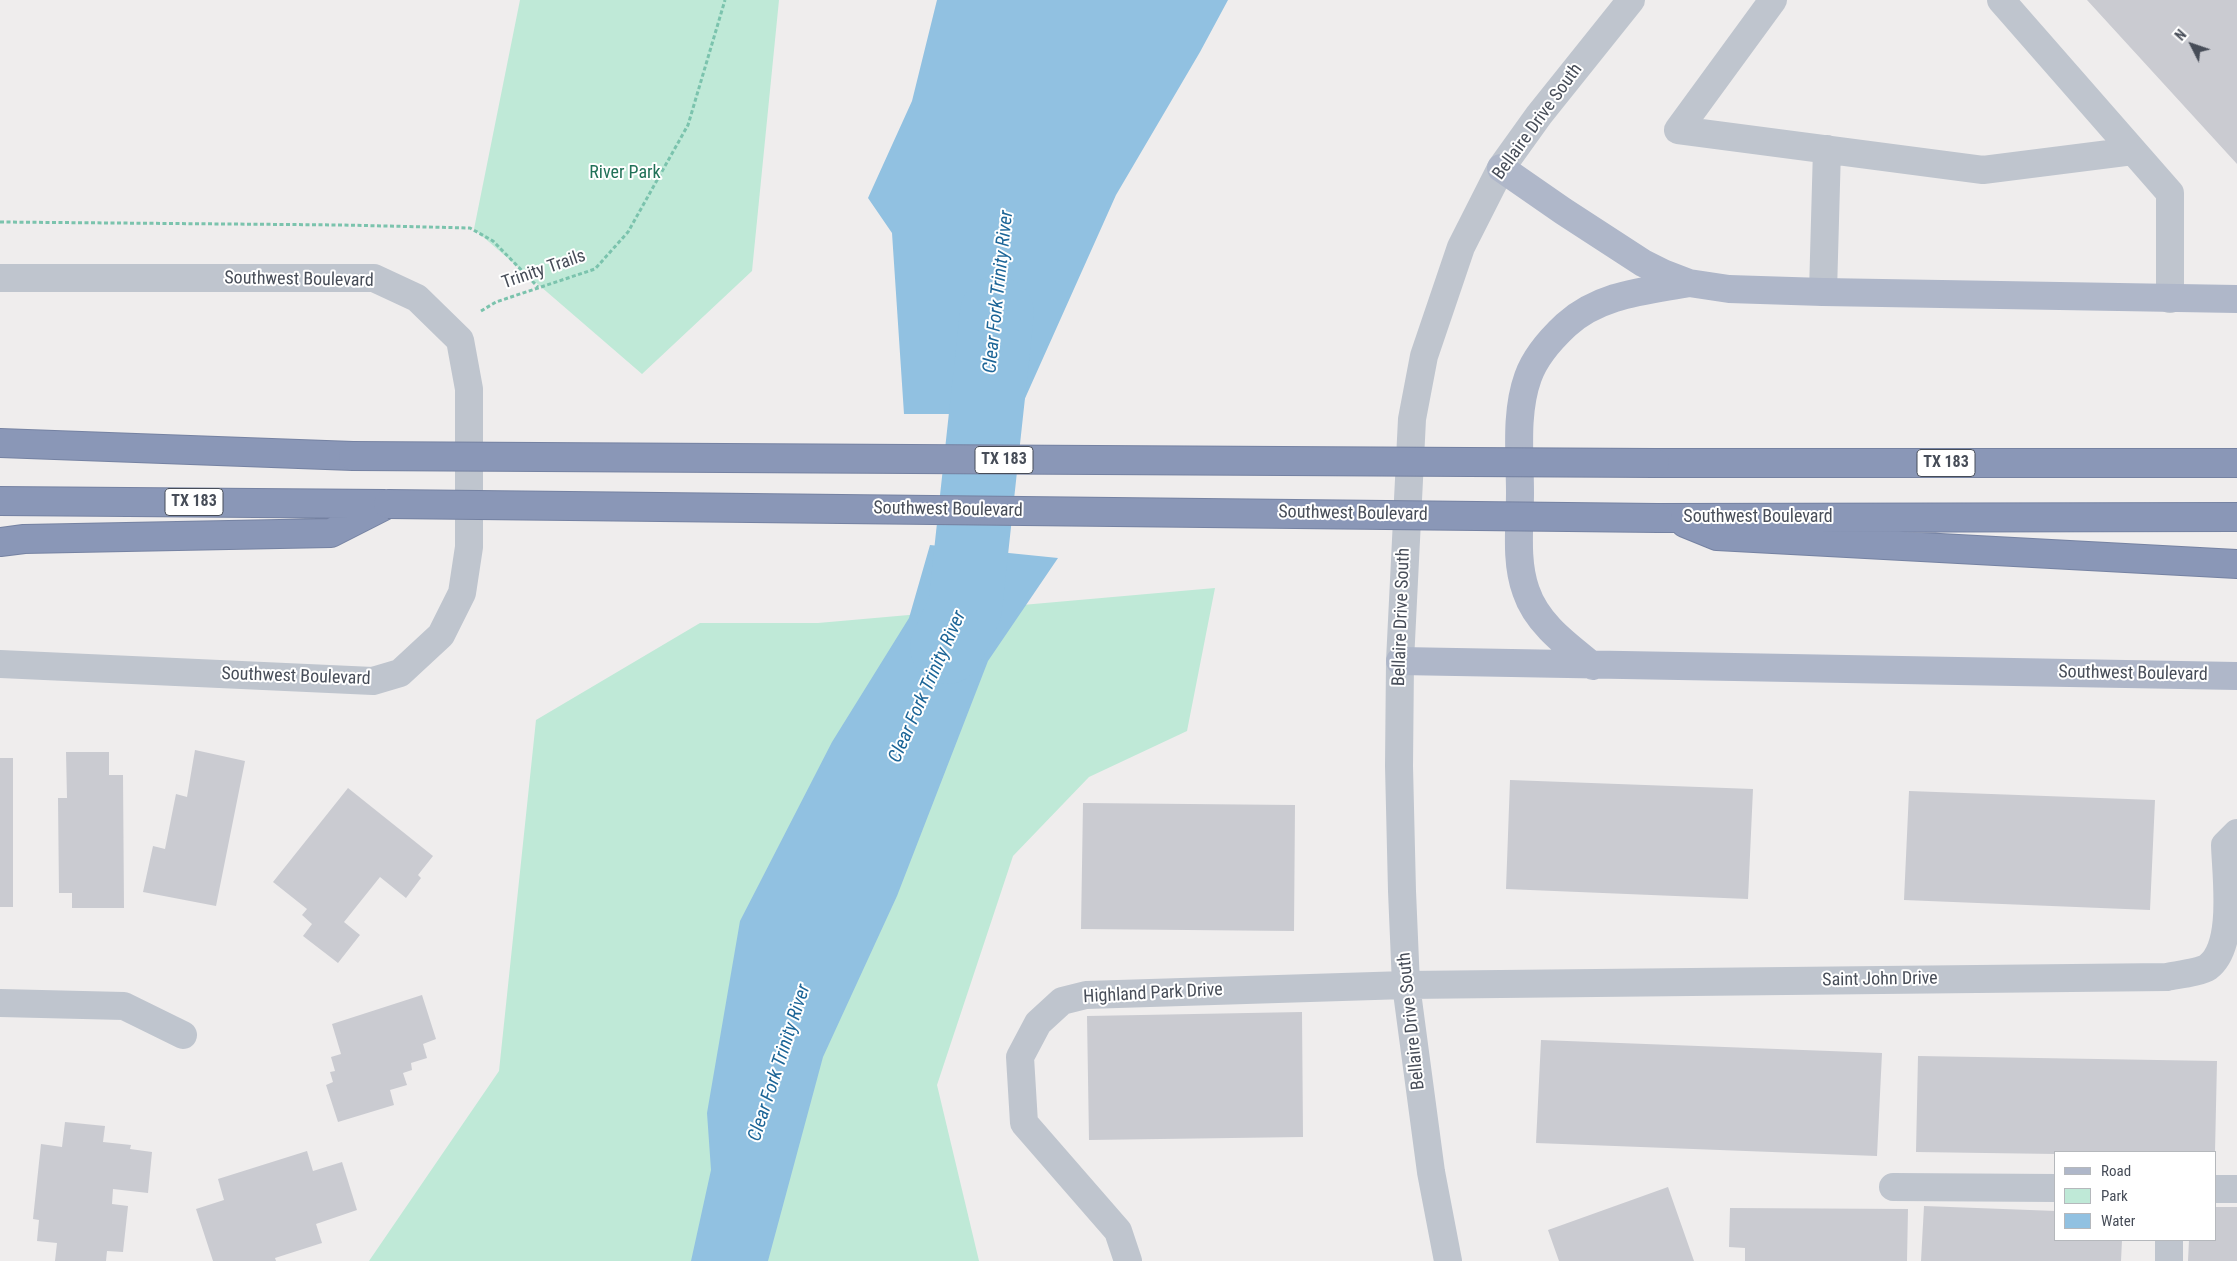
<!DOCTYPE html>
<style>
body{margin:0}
#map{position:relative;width:2237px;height:1261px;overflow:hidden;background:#efeded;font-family:"Roboto Condensed",sans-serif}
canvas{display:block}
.legend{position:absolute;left:2054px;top:1151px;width:162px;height:90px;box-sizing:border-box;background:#fff;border:1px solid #b5b8bc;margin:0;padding:6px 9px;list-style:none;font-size:15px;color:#474d58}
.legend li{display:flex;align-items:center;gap:10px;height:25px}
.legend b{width:25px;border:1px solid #b5b8bc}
.north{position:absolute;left:2167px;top:20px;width:50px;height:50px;-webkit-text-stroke:4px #fff;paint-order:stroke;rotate:311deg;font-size:14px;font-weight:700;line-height:20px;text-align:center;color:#474d58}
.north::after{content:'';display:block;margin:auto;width:18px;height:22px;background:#474d58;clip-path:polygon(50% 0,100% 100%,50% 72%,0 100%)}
</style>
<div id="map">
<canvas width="2237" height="1261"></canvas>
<ul class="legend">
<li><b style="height:6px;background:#afb7c9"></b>Road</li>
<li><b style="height:14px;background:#bfe9d7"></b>Park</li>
<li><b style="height:14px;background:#91c1e1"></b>Water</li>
</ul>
<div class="north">N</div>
</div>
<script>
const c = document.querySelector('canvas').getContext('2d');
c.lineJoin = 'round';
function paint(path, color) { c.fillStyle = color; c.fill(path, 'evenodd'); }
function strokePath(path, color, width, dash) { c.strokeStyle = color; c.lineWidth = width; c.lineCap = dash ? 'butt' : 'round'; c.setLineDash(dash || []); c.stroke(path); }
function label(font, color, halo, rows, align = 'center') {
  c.font = font + ' "Roboto Condensed",sans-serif'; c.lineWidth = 4; c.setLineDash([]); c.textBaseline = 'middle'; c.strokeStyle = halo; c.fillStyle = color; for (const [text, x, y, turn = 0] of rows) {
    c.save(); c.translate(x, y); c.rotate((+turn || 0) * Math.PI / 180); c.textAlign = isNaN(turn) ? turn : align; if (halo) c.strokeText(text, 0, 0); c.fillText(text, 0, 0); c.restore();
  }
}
paint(new Path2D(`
 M520,0h259l-27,271 -110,103 -168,-145z
 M1215,588l-28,143 -98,46 -76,79 -76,229 42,176h-610l130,-190 37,-351 164,-97h118z`), '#bfe9d7');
paint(new Path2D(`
 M937,0h291l-28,52 -84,143 -98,219h-114l-12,-181 -24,-35 44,-97z
 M930,545l128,13 -70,103 -91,235 -74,161 -55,204h-77l20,-91 -4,-57 33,-192 92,-179 77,-124z`), '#91c1e1');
strokePath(new Path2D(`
 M947,647l18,-39 32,-295`), '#91c1e1', 74);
paint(new Path2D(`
 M2087,0h150v164z
 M195,750l50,11 -29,145 -73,-14 10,-46 12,3 11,-55 11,3z
 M66,752h43v23h14l1,133h-52v-15h-13l-1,-95h9z
 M0,758h13v149h-13z
 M1510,780l243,9 -5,110 -242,-10z
 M348,788l85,68 -15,19 3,3 -15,20 -26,-21 -36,45 16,13 -22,28 -35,-27 9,-12 -10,-9 5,-6 -34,-27z
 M1909,791l246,9 -5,110 -246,-10z
 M1083,803l212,2 -1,126 -213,-2z
 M422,995l14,44 -13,5 4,14 -16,5 1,7 -9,3 4,12 -17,5 4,15 -56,17 -12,-37 7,-3 -3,-10 5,-1 -4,-14 10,-3 -9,-30z
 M1302,1012l1,125 -214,3 -2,-124z
 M1541,1040l341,13 -5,103 -341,-13z
 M1918,1056l299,5 -2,91h-159v2l-140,-2z
 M65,1122l40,4 -2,16 28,3 -1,4 22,3 -4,41 -35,-4 -1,15 16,2 -5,46 -16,-1 -1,10h-51l2,-18 -20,-2 2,-21 -6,-1 8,-75 21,3z
 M307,1151l6,20 29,-9 15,48 -41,14 6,19 -47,15 1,3h-63l-17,-52 28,-9 -6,-21z
 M1668,1187l26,74h-135l-11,-31z
 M1924,1206l132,5v29h66l-1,21h-200z
 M2216,1207h21v54h-49l1,-21h27z
 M1730,1208l178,1 -1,52h-162v-13l-16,-1z`), '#cacbd1');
const highway = new Path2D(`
 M0,443l353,13
 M1655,463h582
 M0,501l384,3
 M1658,518l579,-1
 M1685,523l32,13 520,28
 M0,542l24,-3 307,-6 57,-29`);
strokePath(highway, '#7582a2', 30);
strokePath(new Path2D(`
 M0,222l343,3 127,3 23,13 45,46
 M481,311l15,-9 99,-33 33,-37 60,-107 37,-125`), '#7bc3ad', 3, [4, 2.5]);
strokePath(new Path2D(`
 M1773,0l-95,130 305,40 150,-19
 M2001,0l169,193v106
 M0,278h374l43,20 43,42 9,49v158l-7,46 -21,42 -41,38 -27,8 -373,-17
 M1823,292l4,-143
 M0,1003l124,3 59,29
 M1893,1187l163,1
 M2216,1189h21
 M2169,1240v21
 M1128,1261l-10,-30 -94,-108 -4,-66 18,-34 24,-22 24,-6 320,-10 761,-8c9,-2 34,-5 41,-10 28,-21 18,-90 17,-122l12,-12
 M1448,1261l-17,-89 -25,-187 -4,-94 -3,-125 1,-105 12,-242 12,-63 37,-109 40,-79 38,-53 92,-115`), '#bfc5ce', 28);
strokePath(new Path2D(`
 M1501,168l62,43 80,52 20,10 26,10 40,6 94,3 414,7
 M1400,661l837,15
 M1593,666c-26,-21 -56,-42 -67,-75 -11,-30 -6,-66 -6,-98 0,-38 -5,-80 8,-116 7,-20 23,-38 38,-52 34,-31 80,-34 123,-42`), '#afb7c9', 28);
strokePath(highway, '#8a97b7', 28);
const highwayBridge = new Path2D(`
 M353,456l1302,7
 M388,504l1270,14`);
strokePath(highwayBridge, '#7582a2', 30, []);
strokePath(highwayBridge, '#8a97b7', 28);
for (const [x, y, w] of [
 [1004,460,58],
 [1946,463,58],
 [194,502,58]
]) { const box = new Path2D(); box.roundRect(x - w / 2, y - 13.5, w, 27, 4); c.fillStyle = '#fff'; c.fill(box); strokePath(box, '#474d58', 1); }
label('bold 16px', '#474d58', null, [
 ["TX 183",1004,460],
 ["TX 183",1946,463],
 ["TX 183",194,502]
]);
label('18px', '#474d58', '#fff', [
 ["Bellaire Drive South",1538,122,-54],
 ["Trinity Trails",544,270,-19],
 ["Southwest Boulevard",299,280,1],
 ["Southwest Boulevard",948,510,1],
 ["Southwest Boulevard",1353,514,1],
 ["Southwest Boulevard",1758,517],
 ["Bellaire Drive South",1402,617,-88],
 ["Southwest Boulevard",2133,674,1],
 ["Southwest Boulevard",296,677,2],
 ["Saint John Drive",1880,980,-1],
 ["Highland Park Drive",1153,994,-3],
 ["Bellaire Drive South",1412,1021,-96]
]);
label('18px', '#217158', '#fff', [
 ["River Park",625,173]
]);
label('italic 19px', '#1c6597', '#fff', [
 ["Clear Fork Trinity River",999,292,-84],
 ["Clear Fork Trinity River",928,687,-66],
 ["Clear Fork Trinity River",780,1063,-72]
]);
</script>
